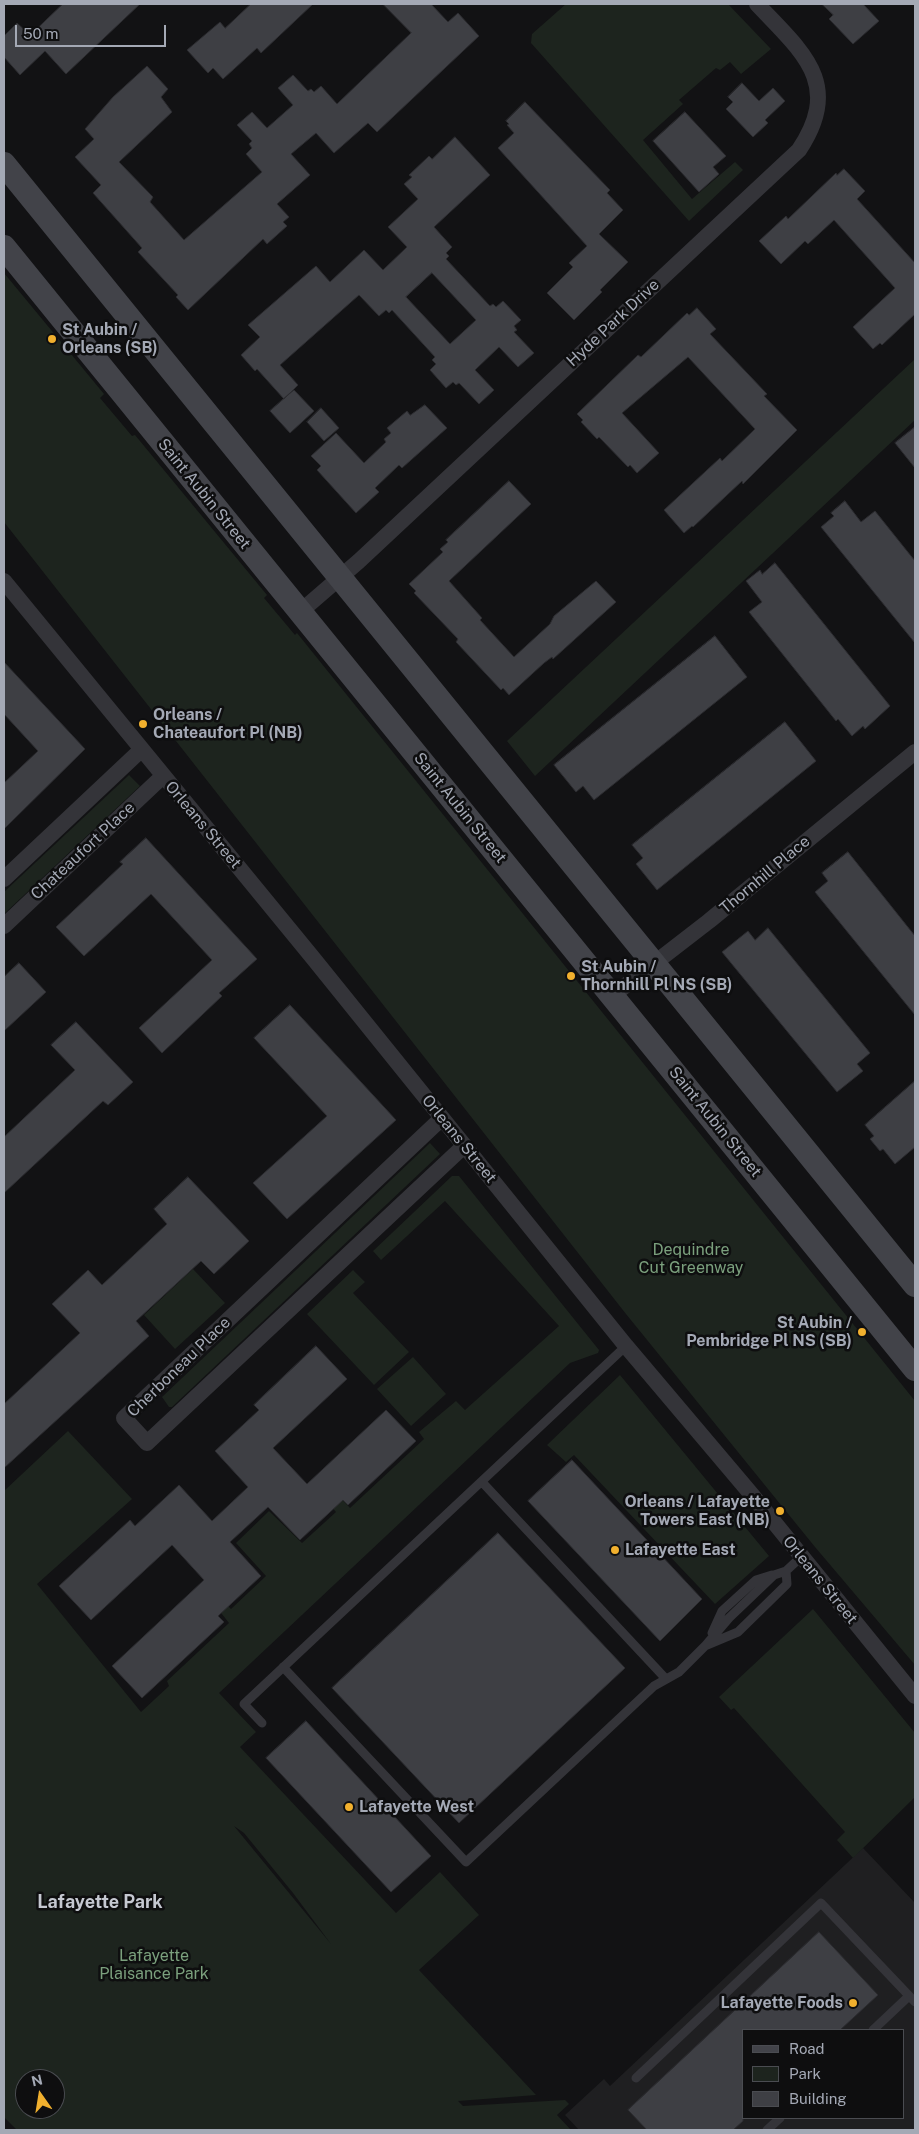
<!DOCTYPE html>
<style>
body{margin:0}
#map{position:relative;width:919px;height:2134px;overflow:hidden;background:#121214;font-family:"Public Sans",sans-serif}
canvas{display:block}
.frame{position:absolute;inset:0;border:5px solid #a4a9b5;pointer-events:none}
.legend{position:absolute;left:742px;top:2029px;width:162px;height:90px;box-sizing:border-box;background:#0e0e0f;border:1px solid #4a4c51;margin:0;padding:6px 9px;list-style:none;font-size:15px;color:#a4a9b5}
.legend li{display:flex;align-items:center;gap:10px;height:25px}
.legend b{width:25px;border:1px solid #4a4c51}
.north{position:absolute;left:15px;top:2069px;width:50px;height:50px;box-sizing:border-box;background:#0e0e0f;border:1px solid #4a4c51;border-radius:50%;rotate:347deg;font-size:14px;font-weight:700;line-height:20px;text-align:center;color:#a4a9b5}
.north::after{content:'';display:block;margin:auto;width:18px;height:22px;background:#f1b02e;clip-path:polygon(50% 0,100% 100%,50% 72%,0 100%)}
.scale{position:absolute;left:15px;top:25px;width:151px;height:22px;box-sizing:border-box;border:2px solid #a4a9b5;border-top:0;padding-left:6px;font-size:15px;line-height:18px;white-space:nowrap;color:#a4a9b5;-webkit-text-stroke:4px #0e0e0f;paint-order:stroke}
</style>
<div id="map">
<canvas width="919" height="2134"></canvas>
<div class="frame"></div>
<ul class="legend">
<li><b style="height:6px;background:#424349"></b>Road</li>
<li><b style="height:14px;background:#1d241e"></b>Park</li>
<li><b style="height:14px;background:#3e3f44"></b>Building</li>
</ul>
<div class="north">N</div>
<div class="scale">50 m</div>
</div>
<script>
const c = document.querySelector('canvas').getContext('2d');
c.lineJoin = 'round';
function paint(path, color) { c.fillStyle = color; c.fill(path, 'evenodd'); }
function strokePath(path, color, width, dash) { c.strokeStyle = color; c.lineWidth = width; c.lineCap = dash ? 'butt' : 'round'; c.setLineDash(dash || []); c.stroke(path); }
function label(font, color, halo, rows, align = 'center') {
  c.font = font + ' "Public Sans",sans-serif'; c.lineWidth = 5; c.setLineDash([]); c.textBaseline = 'middle'; c.strokeStyle = halo; c.fillStyle = color; for (const [text, x, y, turn = 0] of rows) {
    c.save(); c.translate(x, y); c.rotate((+turn || 0) * Math.PI / 180); c.textAlign = isNaN(turn) ? turn : align; if (halo) c.strokeText(text, 0, 0); c.fillText(text, 0, 0); c.restore();
  }
}
paint(new Path2D(`
 M863,1848l52,55v227h-336l-14,-15 39,-36 6,7zM743,2030h160v88h-160z`), '#1f1f21');
paint(new Path2D(`
 M566,4h162l43,45 -30,25 -11,-12 -10,8 -4,-2 -37,32 4,4 -40,36 49,59 43,-37 8,8 -54,51 -158,-178 1,-9z
 M4,273l100,121 -4,4 32,38 3,-1 132,160 -3,3 31,37 2,-2 618,768v264l-100,-118 -189,-233 -622,-792z
 M915,359v61l-380,356 -28,-35z
 M129,775l11,11 -136,128v-22z
 M430,1143l10,11 -268,253h-3l-7,-10z
 M452,1176h7l140,174 -1,3 -28,10 -351,330 37,39 -16,15 156,166 44,-41 39,43 -60,55 117,125 -78,6 5,5 102,-6 4,4 -12,11 14,15h-554l-13,-13v-626l64,-60 64,68 -95,85 104,128 28,-26 -2,-5 62,-58 -11,-14 7,-6 6,6 35,-33 -30,-33 33,-32 33,32 34,-31 -5,-6 9,-9 10,11 74,-69 -5,-7 37,-31 9,9 94,-84 -114,-125 -64,59 -8,-9zM234,1826l10,7 49,60 38,51zM25,2079h30v30h-30z
 M193,1269l32,34 -50,46 -31,-34z
 M353,1270l12,12 -12,11 56,59 -35,33 -67,-71z
 M413,1357l33,37 -35,32 -34,-37z
 M620,1375l149,181 -54,48 -141,-149 -8,7 -19,-17z
 M813,1609l102,124v64l-62,61 -16,-18 8,-8 -111,-124 -3,2 -12,-13z`), '#1d241e');
const building = new Path2D(`
 M63,4h77l-74,70 -21,-23 -25,24 -16,-18v-21l13,-13 13,12z
 M251,4h62l-52,49 -4,-5 -34,31 -10,-11 -5,5 -21,-23 33,-28 5,6z
 M383,4h48l17,18 10,-9 21,23 -102,96 -9,-9 -34,30 -18,-20 -25,21 19,21 -33,29 12,13 -6,5 4,4 -20,18 -4,-5 -75,71 -12,-13 2,-2 -40,-43 4,-4 -49,-55 8,-8 -26,-28 19,-18 -9,-10 28,-32 34,-31 21,23 -7,8 11,15 -53,50 34,35 -3,5 34,38 78,-68 -16,-18 6,-6 -3,-4 3,-3 -15,-16 15,-13 15,16 26,-23 -15,-17 15,-13 15,16 3,-2 3,3 7,-6 16,18 74,-71z
 M822,4h41l16,17 -26,23 -24,-25 4,-4z
 M742,83l17,18 14,-13 12,13 -20,19 3,3 -15,14 -27,-28 7,-7 -5,-5z
 M525,102l85,88 -3,3 16,17 -24,24 29,28 -28,28 2,2 -28,28 -27,-27 26,-26 -4,-4 18,-17 -89,-98 16,-15 -7,-8 2,-1 -3,-3z
 M685,112l41,44 -13,11 6,7 -20,18 -46,-51z
 M455,137l35,38 -56,52 18,20 -6,6 3,3 -3,3 44,47 3,-2 3,3 7,-6 18,19 -7,6 3,4 -3,2 20,21 -16,14 -19,-20 -24,23 19,20 -15,14 -20,-21 -3,2 -3,-3 -7,6 -16,-18 6,-6 -4,-4 3,-3 -43,-47 -3,3 -3,-3 -7,6 -20,-21 -79,70 18,20 -14,14 -27,-30 -2,2 -14,-16 19,-18 -12,-12 68,-59 14,16 34,-32 19,20 24,-23 -19,-20 30,-28 -14,-15 8,-7 -3,-2 20,-19 3,3zM432,273l44,47 -26,24 -44,-47z
 M844,169l21,22 -8,8 58,64v51l-33,31 -2,-2 -7,6 -20,-22 42,-39 -61,-68 -26,24 -3,-3 -24,23 -22,-23 27,-25 2,3 48,-46 1,2z
 M697,308l19,21 -6,5 57,60 -3,2 33,34 -54,54 -1,-3 -49,46 -1,-1 -8,7 -20,-23 56,-52 2,3 33,-32 -67,-72 -66,56 37,40 -22,20 -7,-8 -2,2 -29,-30 -2,2 -16,-17 2,-2 -6,-6 61,-59 3,2 46,-44 2,2z
 M294,390l20,21 -24,22 -20,-22z
 M425,405l22,23 -45,40 -3,-3 -24,23 4,4 -23,21 -39,-43 4,-4 -10,-10 25,-23 28,30 22,-21 -2,-3 7,-6 -4,-5 20,-17 3,4z
 M321,408l18,20 -15,13 -17,-19z
 M915,427v41l-20,-25z
 M509,481l22,23 -82,77 33,37 -2,2 34,37 36,-33 4,-8 42,-35 20,21 -63,57 -1,-2 -8,6 -35,32 -6,-7 -2,2 -45,-48 2,-3 -44,-46 2,-2 -7,-7 34,-32 -3,-3 8,-7 -2,-2z
 M845,501l16,21 14,-11 40,50v82l-94,-116 13,-11 -3,-3z
 M775,563l115,143 -25,23 -2,-3 -11,10 -14,-17 -2,2 -87,-109 13,-10 -16,-21 14,-11 2,4z
 M715,636l32,41 -153,123 -11,-14 -7,6 -22,-27z
 M4,662l81,87 -81,80v-46l34,-32 -34,-37z
 M785,722l31,39 -159,129 -21,-26 7,-6 -11,-13z
 M146,838l111,121 -38,34 3,3 -60,57 -23,-25 73,-68 -61,-66 -67,62 -28,-29 67,-63 -3,-2z
 M848,852l67,84v79l-100,-123 13,-11 -6,-8z
 M768,928l102,125 -13,11 6,7 -26,21 -115,-140 26,-21 7,9z
 M19,963l27,29 -42,39v-54z
 M290,1005l106,115 -109,99 -34,-36 74,-67 -73,-78z
 M76,1022l57,60 -25,23 -5,-4 -99,92v-56l71,-67 -24,-25z
 M915,1081v66l-20,17 -12,-15 -3,2 -10,-12 4,-3 -9,-11z
 M188,1177l61,64 -35,33 -13,-13 -65,60 13,15 -145,132v-64l76,-71 -28,-29 36,-34 14,15 65,-61 -13,-15z
 M316,1346l31,33 -74,69 34,36 79,-74 30,31 -68,64 -5,-5 -43,40 -32,-33 -38,35 31,34 -43,40 6,6 -82,76 -30,-32 92,-86 -32,-35 -81,75 -32,-34 71,-66 5,6 44,-41 33,36 36,-34 -33,-36 44,-41 -5,-5z
 M572,1460l130,139 -42,42 -132,-140z
 M498,1533l127,135 -166,155 -127,-135z
 M306,1721l125,135 -40,36 -125,-134z
 M819,1932l59,63 -38,35h-97v91l-10,9h-86l-19,-20z`);
paint(building, '#3e3f44');
strokePath(building, '#2c2c30', 1);
strokePath(new Path2D(`
 M482,1482l184,197
 M712,1633l10,-22 34,-31 16,-5
 M707,1645l31,-13 49,-48 -1,-13
 M283,1667l183,195 188,-176 25,-14 27,-27 23,-27 45,-43 12,-4 15,-14
 M262,1723l-18,-19 382,-358
 M873,2030l36,-34
 M636,2078l185,-175 94,99
 M767,2130l13,-12`), '#343439', 9);
strokePath(new Path2D(`
 M4,581l309,377 313,388 126,149 163,201
 M300,612l59,-51 440,-411c45,-67 2,-99 -42,-146
 M4,879l137,-129
 M4,926l159,-150
 M612,996l97,-75 206,-169
 M442,1118l-318,300 23,25 317,-297`), '#343439', 16);
strokePath(new Path2D(`
 M4,164l911,1121
 M4,247l911,1122`), '#424349', 24);
for (const [x, y, r, color] of [
 [52,339,5,"#f1b02e"],
 [143,724,5,"#f1b02e"],
 [571,976,5,"#f1b02e"],
 [862,1332,5,"#f1b02e"],
 [780,1511,5,"#f1b02e"],
 [615,1550,5,"#f1b02e"],
 [349,1807,5,"#f1b02e"],
 [853,2003,5,"#f1b02e"]
]) { const dot = new Path2D(); dot.arc(x, y, r, 0, 2 * Math.PI); c.fillStyle = color; c.fill(dot); strokePath(dot, '#0e0e0f', 2); }
label('16px', '#a4a9b5', '#0e0e0f', [
 ["Hyde Park Drive",613,323,-43],
 ["Saint Aubin Street",204,494,51],
 ["Saint Aubin Street",460,808,51],
 ["Orleans Street",203,825,50],
 ["Chateaufort Place",83,851,-43],
 ["Thornhill Place",765,875,-40],
 ["Saint Aubin Street",715,1122,51],
 ["Orleans Street",459,1139,51],
 ["Cherboneau Place",179,1367,-44],
 ["Orleans Street",820,1580,51]
]);
label('bold 16px', '#a4a9b5', '#0e0e0f', [
 ["St Aubin /",62,330],
 ["Orleans (SB)",62,348],
 ["Orleans /",153,715],
 ["Chateaufort Pl (NB)",153,733],
 ["St Aubin /",581,967],
 ["Thornhill Pl NS (SB)",581,985],
 ["St Aubin /",852,1323,"right"],
 ["Pembridge Pl NS (SB)",852,1341,"right"],
 ["Orleans / Lafayette",770,1502,"right"],
 ["Towers East (NB)",770,1520,"right"],
 ["Lafayette East",625,1550],
 ["Lafayette West",359,1807],
 ["Lafayette Foods",843,2003,"right"]
], 'left');
label('16px', '#7ba07d', '#0e0e0f', [
 ["Dequindre",691,1250],
 ["Cut Greenway",691,1268],
 ["Lafayette",154,1956],
 ["Plaisance Park",154,1974]
]);
label('bold 18px', '#c5c8d1', '#0e0e0f', [
 ["Lafayette Park",100,1902]
]);
</script>
